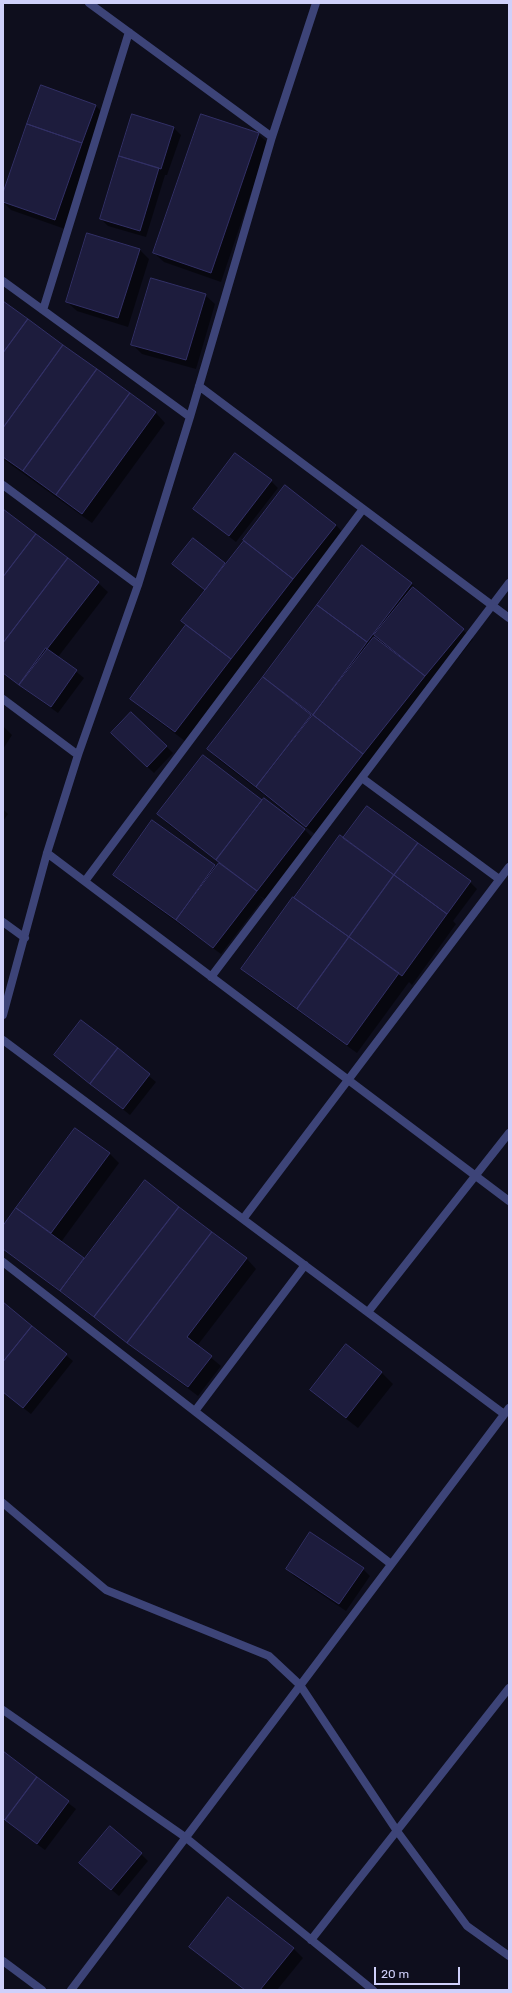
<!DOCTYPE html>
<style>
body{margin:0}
#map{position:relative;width:512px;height:1993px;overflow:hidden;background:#0e0e1d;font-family:Rubik,sans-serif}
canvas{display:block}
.frame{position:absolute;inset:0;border:4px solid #cfd0fa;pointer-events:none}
.scale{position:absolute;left:374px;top:1967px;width:86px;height:18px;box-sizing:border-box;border:2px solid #cfd0fa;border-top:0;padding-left:5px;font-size:12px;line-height:14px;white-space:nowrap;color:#cfd0fa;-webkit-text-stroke:3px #0e0e1d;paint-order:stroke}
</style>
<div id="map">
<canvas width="512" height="1993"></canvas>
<div class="frame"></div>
<div class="scale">20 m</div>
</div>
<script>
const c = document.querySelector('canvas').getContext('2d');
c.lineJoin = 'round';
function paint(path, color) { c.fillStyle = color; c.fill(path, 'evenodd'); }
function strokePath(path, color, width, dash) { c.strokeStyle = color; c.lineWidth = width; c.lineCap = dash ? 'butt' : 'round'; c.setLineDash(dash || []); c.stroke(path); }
paint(new Path2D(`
 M95,105l7,7 -37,117 -54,-19 -8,-8v-6z
 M133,116l41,12 7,7 -14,40h-2l-19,62 -38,-11 -7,-7z
 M258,134l10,9 -47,139 -57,-20 -10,-9z
 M139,249l10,10 -21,68 -51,-16 -10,-9z
 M205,295l10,9 -19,65 -54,-15 -10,-10z
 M3,302l153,111 9,10 -73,100 -89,-64z
 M271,481l7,7 -42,54 -42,-33z
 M286,487l50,38 9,10 -160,206 -44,-33 -10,-9 59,-71 -7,-7 23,-30 -33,-27 20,-25 32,26z
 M3,510l95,73 10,9 -50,65 26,21 -26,35 -55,-39z
 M362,547l50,37 9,10 52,45 -157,196 -98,-76 -10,-10zM293,698l21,16 -12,17 -2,-1 10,-15 -18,-15z
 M3,726l9,9 -9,14z
 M119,740l47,6 7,7 -19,20z
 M203,756l59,46 42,27 10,10 -47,61 -8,-4 4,3 -42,55 -97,-70 -10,-10 39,-53 63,47 4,-5 -52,-39 -10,-10z
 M367,807l103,75 7,7 -24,32 3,3 -44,61 -3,-3 -52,71 -105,-75 -10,-9z
 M3,809l5,5 -5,7z
 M82,1021l74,61 -26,33 -75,-60z
 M109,1153l10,10 -58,79 23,18 61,-79 102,78 9,10 -59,77 24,20 -23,30 -195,-147v-21l18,-17z
 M3,1303l70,58 -42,53 -28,-22z
 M381,1372l12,12 -35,44 -35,-27 -12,-11z
 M287,1569h76l7,7 -24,35 -52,-35z
 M3,1753l73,56 -31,41 -42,-31z
 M141,1854l7,7 -29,35 -32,-27z
 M190,1947l103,1 10,10 -26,32h-33z`), '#0007');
const building = new Path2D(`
 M41,85l55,20 -14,38 -55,-19z
 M132,114l42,13 -13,42 -42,-13z
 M201,114l58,19 -48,140 -58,-20z
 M27,124l55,19 -27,77 -52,-18v-9z
 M119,156l40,12 -19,63 -40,-12z
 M87,233l53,16 -22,69 -52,-16z
 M151,278l55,16 -20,66 -55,-15z
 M3,301l25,18 -25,34z
 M28,319l35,26 -60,83v-75z
 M63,345l34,24 -74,102 -20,-14v-29z
 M97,369l33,24 -74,102 -33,-24z
 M130,393l26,19 -74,102 -26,-19z
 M235,453l37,27 -43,56 -36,-27z
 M285,485l51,40 -43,54 -50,-39z
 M3,509l33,25 -33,43z
 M36,534l32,24 -65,85v-66z
 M193,538l32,25 -20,27 -33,-26z
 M244,541l49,38 -62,80 -50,-38z
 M362,545l50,38 -45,59 -50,-37z
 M68,558l31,24 -80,103 -16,-12v-30z
 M413,587l51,42 -39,47 -51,-41z
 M317,605l50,37 -54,73 -50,-38z
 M186,625l45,34 -56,73 -45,-33z
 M374,637l51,39 -62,78 -50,-39z
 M46,648l31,22 -26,37 -32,-22z
 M263,677l48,38 -55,72 -49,-38z
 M131,712l36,34 -20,21 -36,-34z
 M313,715l50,39 -57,73 -50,-40z
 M203,755l59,45 -46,60 -59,-46z
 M264,798l41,31 -48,62 -41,-31z
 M367,806l51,37 -24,32 -51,-37z
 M152,820l63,45 -39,55 -63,-45z
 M340,835l54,40 -45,62 -55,-39z
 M418,843l53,38 -24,33 -53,-39z
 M219,863l38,28 -44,57 -37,-28z
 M394,875l53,39 -45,62 -53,-39z
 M293,897l56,40 -52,72 -56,-40z
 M349,937l50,36 -52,72 -50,-36z
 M81,1020l37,28 -28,36 -36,-29z
 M118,1048l32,26 -27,35 -33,-25z
 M75,1128l35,25 -59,80 -35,-25z
 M145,1180l34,27 -85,110 -34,-26z
 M179,1207l33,25 -85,111 -33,-26z
 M16,1208l68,50 -24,33 -57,-42v-23z
 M212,1232l35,26 -60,79 25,19 -24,31 -61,-44z
 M3,1302l29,24 -29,36z
 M32,1326l35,28 -44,54 -20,-16v-30z
 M346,1344l36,28 -36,46 -36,-28z
 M310,1532l54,36 -25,36 -53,-35z
 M3,1751l34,26 -32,43 -2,-2z
 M37,1777l32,24 -32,43 -32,-24z
 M110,1826l32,27 -31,37 -32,-27z
 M228,1897l66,51 -34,42h-15l-56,-43z`);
paint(building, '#1d1c3d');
strokePath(building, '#323066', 1);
strokePath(new Path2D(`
 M89,3l183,134
 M3,281l187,136
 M43,310l86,-278
 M199,386l310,232
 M3,485l135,100
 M3,699l75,56
 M362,778l137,101
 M47,853l462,348
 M85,881l278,-372
 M3,922l22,16
 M211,977l298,-394
 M3,1015l44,-162 31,-98 60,-170 52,-168 82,-280 44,-134
 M3,1040l501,374
 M243,1219l266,-352
 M3,1262l388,302
 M368,1312l141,-179
 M195,1411l110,-146
 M3,1503l103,87 163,66 31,29 97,146 70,95 42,30
 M3,1710l182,127 188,153
 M311,1940l198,-252
 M3,1961l39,29
 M71,1990l438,-582`), '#3d4478', 8);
</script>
